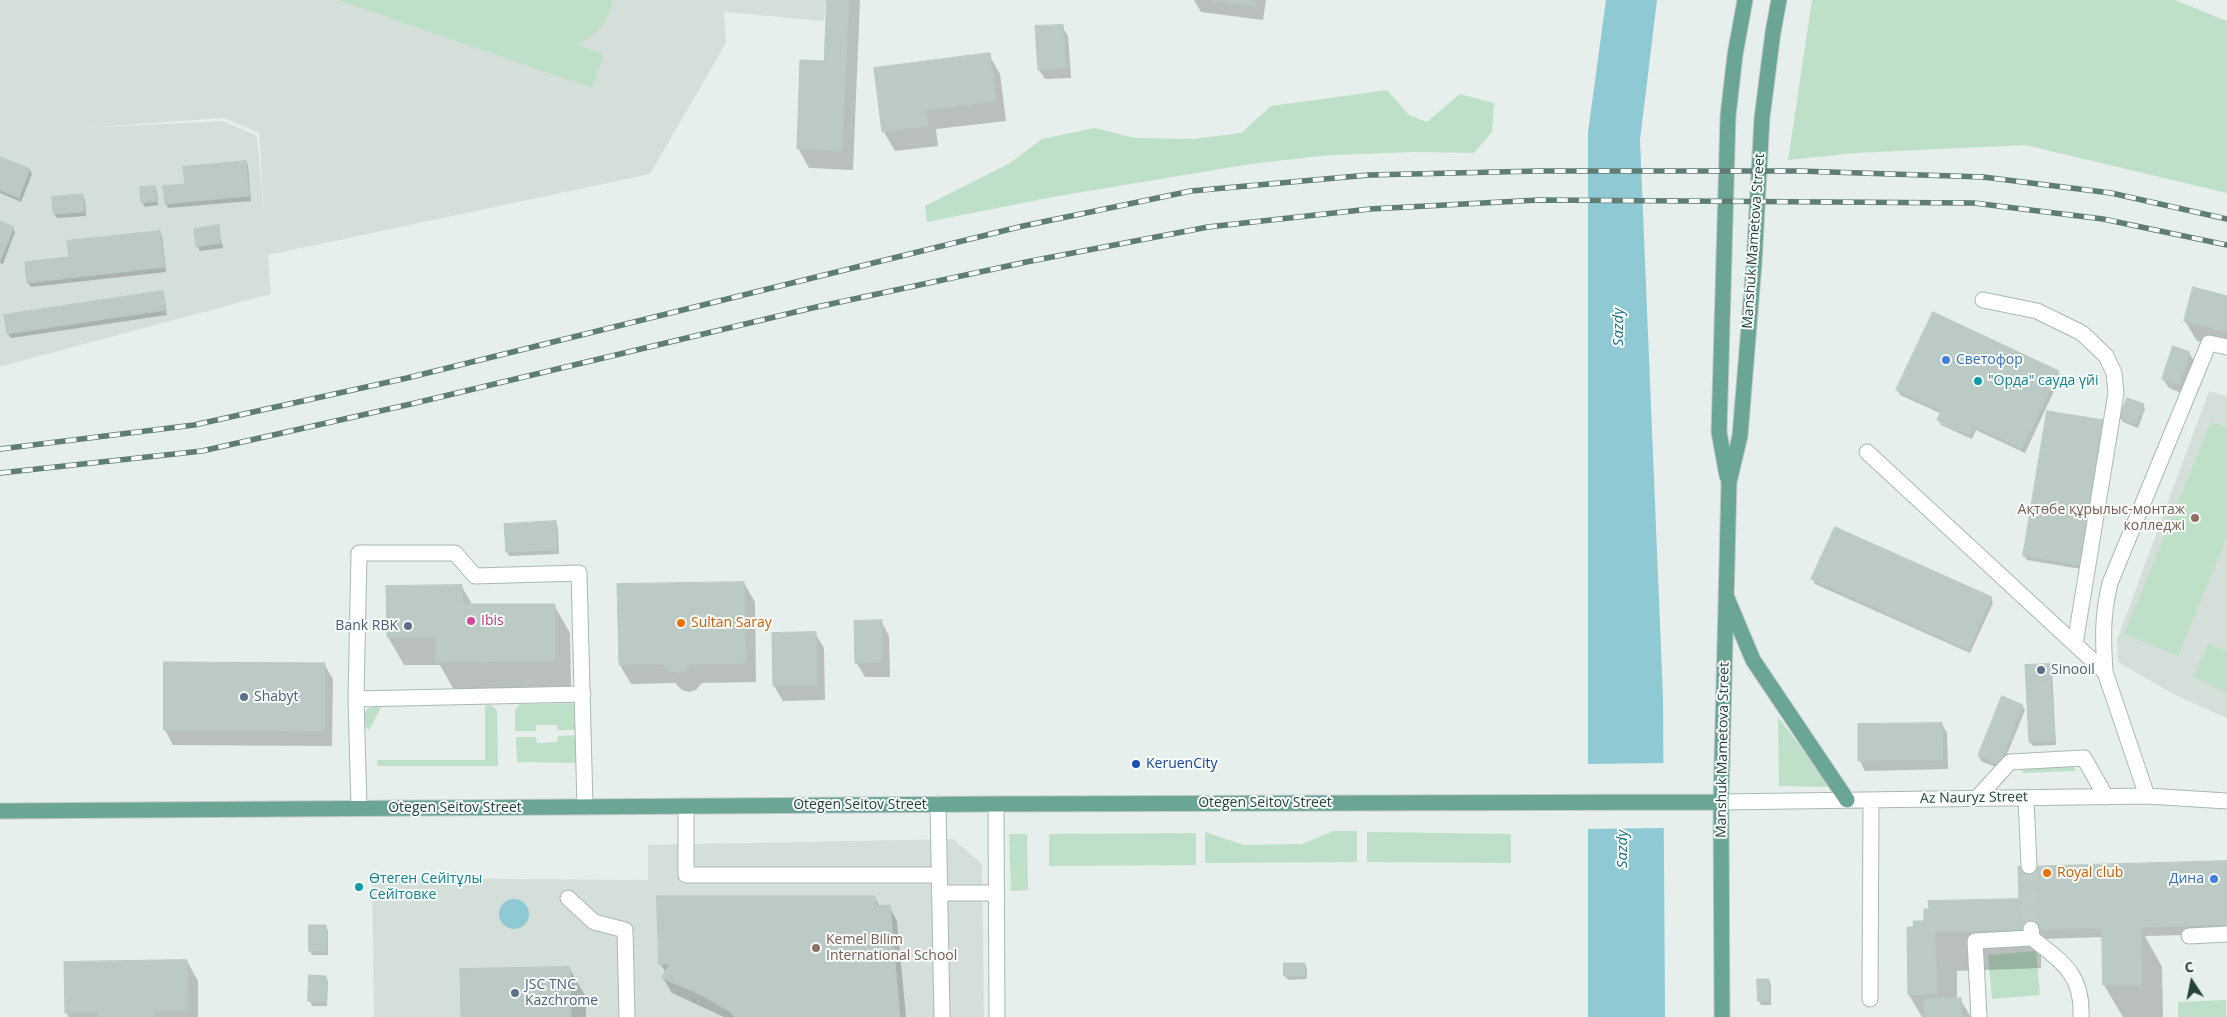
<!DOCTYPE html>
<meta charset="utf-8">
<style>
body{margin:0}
#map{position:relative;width:2227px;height:1017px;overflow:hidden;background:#e6efeb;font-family:"Open Sans",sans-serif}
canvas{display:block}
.north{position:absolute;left:2167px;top:957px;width:50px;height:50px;-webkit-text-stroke:4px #f7fbf9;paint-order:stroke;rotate:349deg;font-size:14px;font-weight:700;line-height:20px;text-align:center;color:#24423a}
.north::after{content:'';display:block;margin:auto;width:18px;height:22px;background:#24423a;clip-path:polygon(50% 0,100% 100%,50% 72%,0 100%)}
</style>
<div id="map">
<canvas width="2227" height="1017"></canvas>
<div class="north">С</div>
</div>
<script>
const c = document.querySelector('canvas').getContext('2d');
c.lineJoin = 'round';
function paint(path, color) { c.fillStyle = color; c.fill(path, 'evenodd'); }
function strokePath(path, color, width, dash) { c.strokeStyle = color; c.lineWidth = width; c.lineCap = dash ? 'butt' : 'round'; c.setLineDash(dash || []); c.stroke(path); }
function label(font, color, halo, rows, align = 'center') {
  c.font = font + ' "Open Sans",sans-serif'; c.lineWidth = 4; c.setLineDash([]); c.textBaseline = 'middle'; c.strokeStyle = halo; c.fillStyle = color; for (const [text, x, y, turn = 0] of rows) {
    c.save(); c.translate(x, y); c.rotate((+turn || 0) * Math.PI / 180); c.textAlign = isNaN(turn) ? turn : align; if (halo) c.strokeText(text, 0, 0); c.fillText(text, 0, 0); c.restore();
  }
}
paint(new Path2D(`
 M0,0h826l-2,21 -100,-9 2,31 -76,131 -382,81 3,39 -269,72h-2zM224,118l35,15 5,80 -7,-77 -34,-15 -142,7z
 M2209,391l18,5v322l-54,-24 -55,-32 -1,-22z
 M953,839l29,25 2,153h-610l-2,-139 276,2v-35z`), '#d4dfda');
paint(new Path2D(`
 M338,0h275c-7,26 -15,32 -36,45l27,10 -12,33z
 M1812,0h363l52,21v172l-202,-48 -170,8 -67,7z
 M1387,90l22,25 18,7 33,-28 34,9 -2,29 -18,21 -56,-1 -88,3 -80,9 -192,32 -131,26 -2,-16 85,-43 32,-24 53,-11 40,10 58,1 48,-6 30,-27z
 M2211,422l16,6v109l-49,119 -54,-22z
 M2209,643l18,9v41l-34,-17z
 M575,703l4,1 2,26h-24v-5h-21v6h-21v-21l5,-6z
 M491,705l6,5 1,56h-121v-6h108v-54z
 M375,707l6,1 -12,22 -5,-4v-13l4,-5z
 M1778,717l54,70 -53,-1z
 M582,735l-2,28 -63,-1 -1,-25h20l1,6 20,-1 1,-6z
 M2072,764l4,7 -54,2 2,-5z
 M1334,831h23v31l-152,1v-31l39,13 58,-1z
 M1367,832l144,2v29l-144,-1z
 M1196,833v32l-147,1v-32z
 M1009,834h18l1,56 -17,1z
 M2036,951l4,44 -48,4 -4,-44z
 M2226,1000v17h-48v-15z`), '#bfe0c8');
paint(new Path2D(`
 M1606,0h51l-17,140 23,557 2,320h-77v-885z
 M499 914a15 15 0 1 1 30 0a15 15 0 1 1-30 0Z`), '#8ec9d4');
paint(new Path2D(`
 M1666,763v65l-81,1v-65z`), '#e6efeb');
paint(new Path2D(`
 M828,0h32l-7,170 -44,-2 -11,-20 28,-85z
 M1194,0h72l-3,20 -62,-8z
 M1062,26l6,10 3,42 -26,1 -6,-9z
 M989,55l11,19 6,47 -70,8 2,17 -43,5 -11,-19z
 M0,158l30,12 2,4 -11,28 -21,-9z
 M246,162l2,4 3,35 -83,7 -2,-4 -2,-17 22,-2z
 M155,187l2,5 1,13 -13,2 -3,-5z
 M82,195l3,5 1,16 -29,2 -3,-4z
 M0,223l13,5 2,4 -12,32 -3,-1z
 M218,227l5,21 -23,3 -3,-5z
 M160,232l2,4 4,36 -135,15 -3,-4z
 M162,293l5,22 -156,23 -3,-4 -2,-18z
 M2227,298v51l-30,-8 -12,-20z
 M2189,353l6,9 -11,32 -15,-6 -6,-9z
 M2058,372l3,4 -36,77 -49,-23 -4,9 -31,-14 -2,-5 3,-6 -42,-19 -2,-5zM1941,420l18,9 -1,2 -17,-8z
 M2143,405l2,4 -7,19 -15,-6 -2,-4z
 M2102,421l2,4 -23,144 -54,-9 -3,-5z
 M555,523l3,4 1,27 -50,2 -2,-4 -1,-27z
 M1813,579l178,19 2,5 -23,50 -155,-69z
 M744,583l11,19 1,80 -54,1 -6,7 -7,2 -7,-2 -7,-7 -44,1 -11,-19z
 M462,587l11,19 81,-1 16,28 1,56 -117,1 -14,-25h-36l-16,-28z
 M881,621l8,15 1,41h-25l-9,-15z
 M815,633l9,15 1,52 -42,1 -9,-15z
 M165,663l159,1 9,15 -1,67 -159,-1 -8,-15z
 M2049,665l3,4 4,76 -23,1 -3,-4z
 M2022,706l3,4 -24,59 -20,-8 -2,-5z
 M1942,724l5,9 1,36 -83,2 -5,-10z
 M2227,863v71l-82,2 17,31 1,50h-40l-19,-32 -1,-48 -62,2v29l-84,3v28h3l11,18h-49l-13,-22 -1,-67h7l11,-6 92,-22 2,4z
 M874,897l6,10 9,-1 8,15 9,96h-182l-52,-24 -9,-15 3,-5 -6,-10z
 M326,927l2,4v24h-16l-2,-4z
 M187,961l11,20v36h-129l-3,-5z
 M1304,964l3,4v11l-19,1 -3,-4z
 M569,968l17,29v20h-124z
 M310,977h15l3,4 -1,25h-15l-2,-5z
 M1768,980l3,4v21h-10l-2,-4z`), '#0003');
const building = new Path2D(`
 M827,0h22l-7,151 -45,-2 3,-89 24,1z
 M1211,0h45l-1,6z
 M1063,25l3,43 -28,2 -3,-44z
 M990,53l6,48 -70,9 2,16 -46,6 -8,-64z
 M0,157l30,12 -11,29 -19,-8z
 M246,161l4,35 -85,8 -2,-18 22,-2 -2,-17z
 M155,186l2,15 -16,2 -1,-16z
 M83,194l1,18 -31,2 -1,-17z
 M0,221l14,6 -14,34z
 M219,225l2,18 -25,4 -2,-18z
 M160,231l5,36 -138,16 -2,-21 44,-5 -2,-16z
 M2193,287l34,9v36l-43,-11z
 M163,291l3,19 -159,24 -3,-19z
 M1933,312l126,59 -37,78 -48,-23 -4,9 -17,-7 -16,-8 4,-9 -45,-21z
 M2173,346l17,6 -11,33 -17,-6z
 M2127,398l17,6 -8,20 -17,-6z
 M2047,411l56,9 -24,145 -56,-9z
 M556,521l1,29 -51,2 -2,-28z
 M1835,527l157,70 -24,53 -157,-71z
 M744,582l2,81 -56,1 -5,7 -7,2 -9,-2 -6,-7 -44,1 -2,-81z
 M462,585l1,19h92v57l-119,1v-25h-49l-1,-51z
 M882,620v42l-27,1 -1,-42z
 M816,632l1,53 -44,1 -1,-53z
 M164,662l161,1v68l-161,-1z
 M2050,664l1,19 -25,1 -1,-19z
 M2051,683l4,58 -26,1 -3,-58z
 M2002,696l21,9 -24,60 -21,-9z
 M1942,723l1,37 -85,1v-37z
 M2227,861v64l-207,5 -2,-63z
 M657,896h218l1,10 14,-1 10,112h-165l-6,-6 -32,-18 -35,-15 7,-14h-10z
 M2019,899l1,31 -85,2 2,62 -29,1 -1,-68h7l-1,-6h11v-12h5l-1,-8z
 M309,925h17v26h-17z
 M2102,927h39l1,58h-39z
 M187,960l1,50 -34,1v6h-56v-5l-33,1 -1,-51z
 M1284,963h21v12l-21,1z
 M570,967l1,50h-110l-1,-48z
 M309,975l17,1v26l-18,-1z
 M1757,979h12v22h-11z
 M1961,998l1,19h-38v-18z`);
paint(building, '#bbcac4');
strokePath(building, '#b8c9c2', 1);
strokePath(new Path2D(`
 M2029,866l2,63`), '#bfccc8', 15, [15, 8]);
const minor = new Path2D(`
 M1983,300l54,11 45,22 24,23 8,17 2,20 -41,251
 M1867,452l238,220 42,124
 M2105,672c-2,-33 -3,-56 5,-89l99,-240 18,4
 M356,699l227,-5
 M1977,798l33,-36 74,-4 22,39
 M2026,798l3,68
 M1721,802l426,-6 80,5
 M938,804l4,213
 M996,804l1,213
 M686,806v69h253
 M359,808l-3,-109 3,-146h96l20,23 104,-3 6,234
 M939,893h57
 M568,898l26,24 31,8 2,87
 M2031,929l1,9c30,24 51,36 49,79
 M2189,936l38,-2
 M1870,999l1,-199
 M1979,1017l-4,-76 57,-3`);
const major = new Path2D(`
 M1727,476l-8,-44 9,-316 7,-61 10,-55
 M1727,598l26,62 94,140
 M0,811l996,-7 725,-2
 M1722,1017l-1,-215 8,-320 11,-46 14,-172 8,-146 11,-86 6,-32`);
strokePath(minor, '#a8b8b2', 17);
strokePath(major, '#c2cac8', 17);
strokePath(minor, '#fff', 15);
strokePath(major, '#6aa596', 15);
const rail = new Path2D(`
 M0,449l194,-24 213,-47 616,-152 168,-35 178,-16 170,-4h260l184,6 128,16 116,26
 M0,473l202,-22 209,-47 401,-96 219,-47 177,-34 162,-18 169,-9 435,3 129,16 124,26`);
strokePath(rail, '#5f7d75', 5.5);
strokePath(rail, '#f7fbf9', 4, [11]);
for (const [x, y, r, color] of [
 [1946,360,5,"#3f7fe0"],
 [1978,381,5,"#0f9aa8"],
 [2195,518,5,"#8d6e63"],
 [471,621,5,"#d1479c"],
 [681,623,5,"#e8710a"],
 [408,626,5,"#5c6f8a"],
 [2041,670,5,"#5c6f8a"],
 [244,697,5,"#5c6f8a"],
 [1136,764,5,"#1a4fb4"],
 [2047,873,5,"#e8710a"],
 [2214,879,5,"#3f7fe0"],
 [359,887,5,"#0f9aa8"],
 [816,948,5,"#8d6e63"],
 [515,993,5,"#5c6f8a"]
]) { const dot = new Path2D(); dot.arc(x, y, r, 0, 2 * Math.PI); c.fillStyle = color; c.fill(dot); strokePath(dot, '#f7fbf9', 2); }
label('14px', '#24423a', '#f7fbf9', [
 ["Manshuk Mametova Street",1754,241,-86],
 ["Manshuk Mametova Street",1723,750,-89],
 ["Az Nauryz Street",1974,798,-1],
 ["Otegen Seitov Street",1265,803],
 ["Otegen Seitov Street",860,805],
 ["Otegen Seitov Street",455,808]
]);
label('14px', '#366cbe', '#f7fbf9', [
 ["Светофор",1956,360],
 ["Дина",2204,879,"right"]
], 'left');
label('14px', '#0d838f', '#f7fbf9', [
 ["\"Орда\" сауда үйі",1988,381],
 ["Өтеген Сейітұлы",369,879],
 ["Сейітовке",369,895]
], 'left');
label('14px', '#785e54', '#f7fbf9', [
 ["Ақтөбе құрылыс-монтаж",2185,510],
 ["колледжі",2185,526],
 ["Kemel Bilim",826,940,"left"],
 ["International School",826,956,"left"]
], 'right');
label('14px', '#b23c85', '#f7fbf9', [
 ["Ibis",481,621]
], 'left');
label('14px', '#c56008', '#f7fbf9', [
 ["Sultan Saray",691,623],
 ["Royal club",2057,873]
], 'left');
label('14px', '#4e5e75', '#f7fbf9', [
 ["Bank RBK",398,626,"right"],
 ["Sinooil",2051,670],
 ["Shabyt",254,697],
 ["JSC TNC",525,985],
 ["Kazchrome",525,1001]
], 'left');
label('14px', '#164399', '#f7fbf9', [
 ["KeruenCity",1146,764]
], 'left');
label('italic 15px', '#1c6f80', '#f7fbf9', [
 ["Sazdy",1619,327,-90],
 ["Sazdy",1623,849,-90]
]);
</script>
